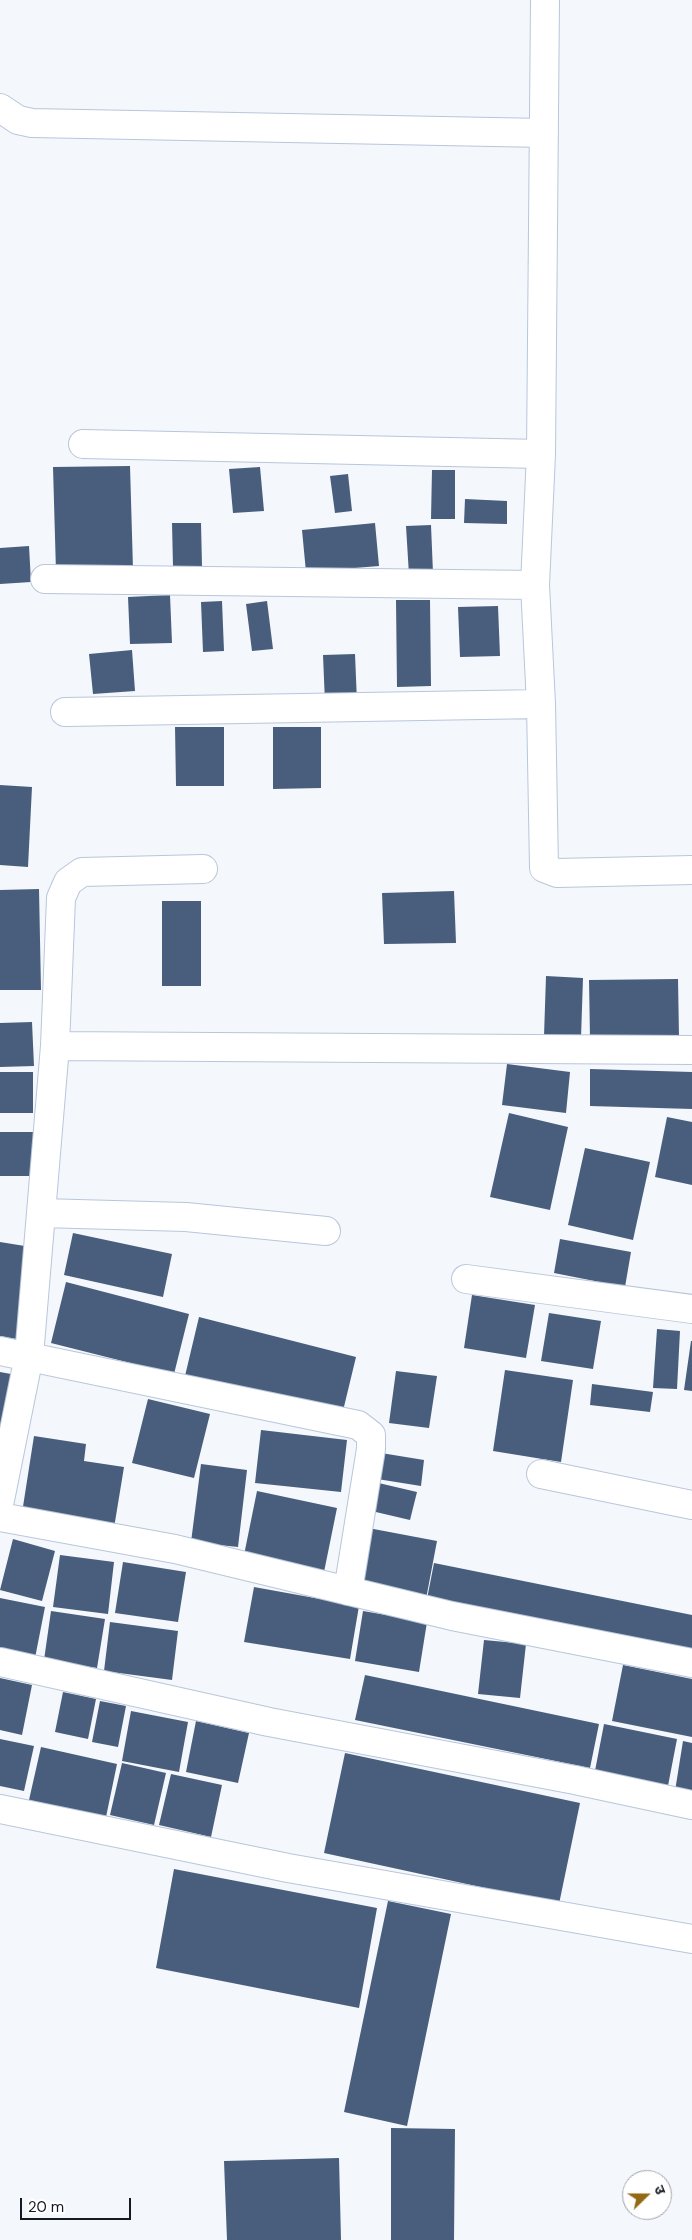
<!DOCTYPE html>
<meta charset="utf-8">
<style>
body{margin:0}
#map{position:relative;width:692px;height:2240px;overflow:hidden;background:#f4f7fb;font-family:"DM Sans","Noto Sans Devanagari",sans-serif}
canvas{display:block}
.north{position:absolute;left:622px;top:2170px;width:50px;height:50px;box-sizing:border-box;background:#fff;border:1px solid #a2a4a7;border-radius:50%;rotate:68deg;font-size:14px;font-weight:700;line-height:20px;text-align:center;color:#161b22}
.north::after{content:'';display:block;margin:auto;width:18px;height:22px;background:#946914;clip-path:polygon(50% 0,100% 100%,50% 72%,0 100%)}
.scale{position:absolute;left:20px;top:2198px;width:111px;height:22px;box-sizing:border-box;border:2px solid #161b22;border-top:0;padding-left:6px;font-size:15px;line-height:18px;white-space:nowrap;color:#161b22;-webkit-text-stroke:4px #fff;paint-order:stroke}
</style>
<div id="map">
<canvas width="692" height="2240"></canvas>
<div class="north">उ</div>
<div class="scale">20 m</div>
</div>
<script>
const c = document.querySelector('canvas').getContext('2d');
c.lineJoin = 'round';
function paint(path, color) { c.fillStyle = color; c.fill(path, 'evenodd'); }
function strokePath(path, color, width, dash) { c.strokeStyle = color; c.lineWidth = width; c.lineCap = dash ? 'butt' : 'round'; c.setLineDash(dash || []); c.stroke(path); }
paint(new Path2D(`
 M130,466l3,103 -77,3 -3,-105z
 M260,467l4,44 -31,2 -4,-44z
 M432,470h23v49h-24z
 M348,474l4,37 -17,2 -5,-37z
 M465,499l42,2v23l-43,-1z
 M172,523h29l1,43 -29,1z
 M375,523l4,43 -73,6 -4,-42z
 M431,525l2,48 -24,2 -3,-49z
 M29,546l2,36 -31,2v-36z
 M170,595l2,48 -42,1 -2,-47z
 M396,600h34l1,86 -34,1z
 M222,601l2,50 -21,1 -2,-50z
 M267,601l6,48 -21,2 -6,-47z
 M498,606l2,50 -40,1 -2,-50z
 M132,650l3,41 -42,3 -4,-40z
 M355,654l2,48 -32,1 -2,-48z
 M175,727h49v59h-48z
 M273,727h48v61l-48,1z
 M0,785l32,2 -4,80 -28,-2z
 M39,889l2,101h-41v-100z
 M454,891l2,52 -72,1 -2,-51z
 M162,901h39v85h-39z
 M546,976l37,2 -2,60 -37,-2z
 M678,979l1,58 -89,1 -1,-58z
 M32,1022l2,44 -34,1v-44z
 M507,1064l63,8 -4,41 -64,-8z
 M590,1069l102,3v37l-102,-3z
 M0,1072h33v41h-33z
 M509,1113l59,14 -18,83 -60,-13z
 M667,1117l25,5v63l-37,-8z
 M0,1132h33v44h-33z
 M585,1148l65,14 -17,78 -65,-15z
 M73,1233l99,21 -9,43 -99,-22z
 M560,1239l71,13 -6,35 -71,-14z
 M0,1242l31,5 -15,92 -16,-3z
 M66,1282l123,32 -15,60 -123,-31z
 M472,1295l63,10 -9,53 -62,-10z
 M549,1313l52,8 -8,48 -52,-8z
 M199,1317l157,40 -14,58 -157,-39z
 M657,1329l23,2 -3,58 -24,-1z
 M691,1341h1v50l-8,-1z
 M505,1370l68,10 -12,82 -68,-11z
 M396,1371l41,5 -8,52 -40,-5z
 M0,1372l11,2 -10,56h-1z
 M592,1384l61,8 -3,20 -60,-7z
 M148,1399l62,15 -16,64 -62,-15z
 M261,1430l86,10 -6,52 -86,-9z
 M34,1436l52,8 -2,17 40,6 -10,61 -92,-15z
 M375,1452l49,8 -3,26 -50,-8z
 M201,1464l46,6 -9,77 -47,-5z
 M370,1481l47,11 -7,28 -47,-11z
 M257,1491l80,17 -13,64 -80,-17z
 M363,1527l74,14 -11,58 -74,-15z
 M13,1539l42,12 -13,50 -42,-11z
 M60,1555l54,7 -6,52 -55,-7z
 M123,1562l63,10 -8,50 -63,-9z
 M434,1563l258,52v38l-265,-54z
 M254,1587l105,19 -9,53 -106,-17z
 M0,1598l45,9 -10,51 -35,-8z
 M51,1611l54,8 -8,49 -53,-8z
 M363,1611l64,11 -8,50 -64,-11z
 M110,1622l68,9 -6,49 -68,-9z
 M484,1640l42,4 -6,54 -42,-4z
 M623,1665l69,14v58l-80,-16z
 M365,1675l234,49 -9,44 -235,-48z
 M0,1678l32,7 -10,50 -22,-5z
 M63,1692l33,7 -8,40 -33,-7z
 M100,1701l26,5 -8,41 -26,-5z
 M131,1711l57,11 -9,50 -57,-11z
 M196,1721l53,12 -11,50 -52,-11z
 M604,1724l73,15 -10,52 -73,-15z
 M0,1739l34,7 -10,45 -24,-5z
 M683,1741l9,2v51l-17,-3z
 M41,1747l76,17 -11,53 -77,-17z
 M345,1753l235,50 -21,101 -235,-51z
 M122,1763l44,10 -12,52 -44,-10z
 M171,1774l51,11 -11,52 -52,-12z
 M174,1869l203,39 -18,100 -203,-40z
 M388,1901l63,13 -44,212 -63,-14z
 M391,2128l64,1 -1,111h-63z
 M339,2158l2,82h-114l-3,-79z`), '#495e7c');
const street = new Path2D(`
 M545,0l-4,454 -6,131 6,119 3,164 13,5 135,-3
 M0,108l18,12 14,3 512,10
 M83,444l458,10
 M45,579l490,6
 M65,712l476,-8
 M55,1046l637,4
 M41,1213l145,4 140,14
 M466,1279l226,30
 M0,1351l358,74 13,10v14l-23,142
 M541,1474l151,31
 M0,1500l29,-144 26,-310 6,-148 7,-16 14,-10 121,-3
 M0,1517l175,32 277,67 240,47
 M0,1662l269,60 306,58 117,25
 M0,1809l288,59 404,71`);
strokePath(street, '#b9c6db', 30);
strokePath(street, '#fff', 28);
</script>
